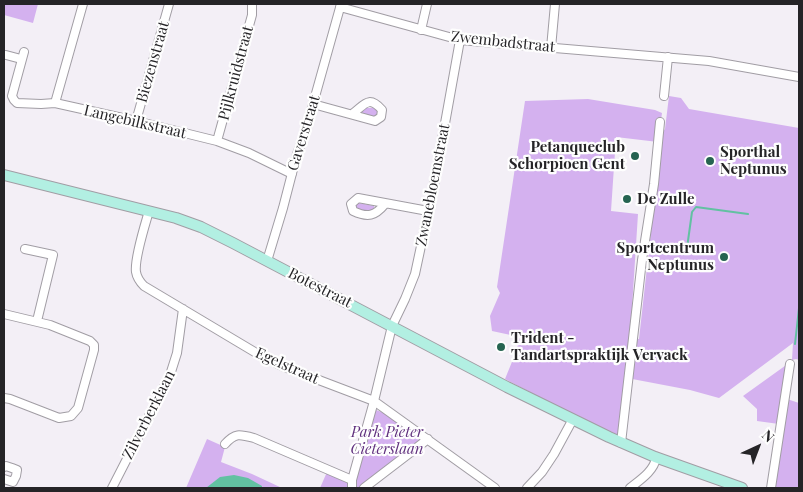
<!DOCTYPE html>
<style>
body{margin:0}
#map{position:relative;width:803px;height:492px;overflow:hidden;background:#f3eff6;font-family:"Playfair Display",serif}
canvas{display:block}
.frame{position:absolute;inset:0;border:5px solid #252427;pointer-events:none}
.north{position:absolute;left:733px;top:422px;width:50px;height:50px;-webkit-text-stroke:4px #fefefe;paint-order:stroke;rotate:43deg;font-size:14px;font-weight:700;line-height:20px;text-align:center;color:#252427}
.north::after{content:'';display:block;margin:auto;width:18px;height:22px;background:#252427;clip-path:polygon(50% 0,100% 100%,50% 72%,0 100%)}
</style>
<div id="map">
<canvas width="803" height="492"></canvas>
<div class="frame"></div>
<div class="north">N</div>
</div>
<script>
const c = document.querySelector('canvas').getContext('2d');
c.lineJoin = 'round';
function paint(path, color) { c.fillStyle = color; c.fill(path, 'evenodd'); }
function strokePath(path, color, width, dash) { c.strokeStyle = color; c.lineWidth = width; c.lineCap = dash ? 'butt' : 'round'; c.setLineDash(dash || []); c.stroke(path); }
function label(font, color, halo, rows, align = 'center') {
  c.font = font + ' "Playfair Display",serif'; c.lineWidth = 4.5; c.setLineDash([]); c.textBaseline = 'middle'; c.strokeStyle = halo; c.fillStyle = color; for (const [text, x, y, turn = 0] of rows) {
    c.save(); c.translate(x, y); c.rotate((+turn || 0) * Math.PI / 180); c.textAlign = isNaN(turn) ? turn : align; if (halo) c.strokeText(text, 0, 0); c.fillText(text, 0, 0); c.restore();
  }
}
paint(new Path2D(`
 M4,4h34l-5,19 -29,-8z
 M669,96l12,2 8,11 110,19v232l-3,-1 -4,1 1,-17 -74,55 -29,-8 -63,-12 -9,57 -54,-25 -59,-31 11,-27 4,-15 -28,-6 -2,-15 10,-23 -3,-6 28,-186 63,-2 67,11 7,3 -4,29 -42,-5 -5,74 27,3 -8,124 9,1 23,-206 3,-4z
 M364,108h12l2,3 -1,5 -3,2c-4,-2 -12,-2 -13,-8z
 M359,203l15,3v4l-2,2 -15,-1 -2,-2v-4z
 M789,363l-10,61 -22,-3v-12l-14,-13z
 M787,399l12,4v85h-25z
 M376,410l11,4 32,24 1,4 -58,46h-42l7,-16 25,11 22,-71z
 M207,439l18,8 -4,15 31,12 30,14h-96z`), '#d4b1ef');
paint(new Path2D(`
 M234,475l14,3 14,8v2h-56l14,-11z`), '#62c1a2');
strokePath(new Path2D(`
 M687,248l5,-36 4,-5 52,7
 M795,344l4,-36`), '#62c1a2', 2);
const street = new Path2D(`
 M340,7l120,33 249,21 90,16
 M421,30l6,-26
 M551,48l4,-44
 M24,52l-12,44 2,4 3,3 24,1 14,-1 81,18 81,20 32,12 43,21
 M6,55l15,4
 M664,96l4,-39
 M55,103l28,-99
 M313,104l62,17 6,-4 1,-7c-14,-16 -18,-4 -30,4
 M136,121l33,-117
 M217,141l35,-126v-11
 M385,204c-10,12 -17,14 -32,7l-2,-7 7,-6 70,13
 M149,211c-4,14 -15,48 -13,61 1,6 4,10 8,14l114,68 24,12 92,35 121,87
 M25,249l28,6 -16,66
 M267,261l16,-53 14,-54 7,-18 37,-132
 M4,314l46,11 40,16 4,4v5l-16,58 -7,8 -12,2 -49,-19 -6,-1
 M621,443l21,-183 12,-76 6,-62
 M225,444c10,-11 14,-10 29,-6l98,42
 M4,467l2,-1 6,2 5,2 -1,6 -3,6 -9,-3
 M112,488l58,-113 7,-22 6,-44
 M352,488v-8l22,-79 18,-75 13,-27 10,-25 18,-84 27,-150
 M364,488l64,-49
 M527,488l15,-16 12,-18 19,-35
 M630,488c10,-8 24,-17 26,-30
 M771,488l19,-124`);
const secondary = new Path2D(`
 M4,175l172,43 25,9 32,16 274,144 102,50 46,20 87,31`);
strokePath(street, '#a19da4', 10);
strokePath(secondary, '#a19da4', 12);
strokePath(street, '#fff', 8);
strokePath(secondary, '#b2efe2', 10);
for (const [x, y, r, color] of [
 [635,156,5,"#266451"],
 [710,161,5,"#266451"],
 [627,199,5,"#266451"],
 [724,257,5,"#266451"],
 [501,347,5,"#266451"]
]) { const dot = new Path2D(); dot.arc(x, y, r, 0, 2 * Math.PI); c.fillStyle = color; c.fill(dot); strokePath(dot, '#fefefe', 2); }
label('15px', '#252427', '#fefefe', [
 ["Zwembadstraat",503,42,6],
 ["Biezenstraat",153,62,-74],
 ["Pijlkruidstraat",236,73,-75],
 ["Langebilkstraat",135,122,13],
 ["Gaverstraat",304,133,-73],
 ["Zwanebloemstraat",433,185,-79],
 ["Botestraat",320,288,27],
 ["Egelstraat",287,366,24],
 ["Zilverberklaan",149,415,-63]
]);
label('bold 15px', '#252427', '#fefefe', [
 ["Petanqueclub",625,147,"right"],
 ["Schorpioen Gent",625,164,"right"],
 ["Sporthal",720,152],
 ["Neptunus",720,169],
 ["De Zulle",637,199],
 ["Sportcentrum",714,248,"right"],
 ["Neptunus",714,265,"right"],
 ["Trident -",511,338],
 ["Tandartspraktijk Vervack",511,355]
], 'left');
label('italic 15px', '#60307e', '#fefefe', [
 ["Park Pieter",387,432],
 ["Cieterslaan",387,449]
]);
</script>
